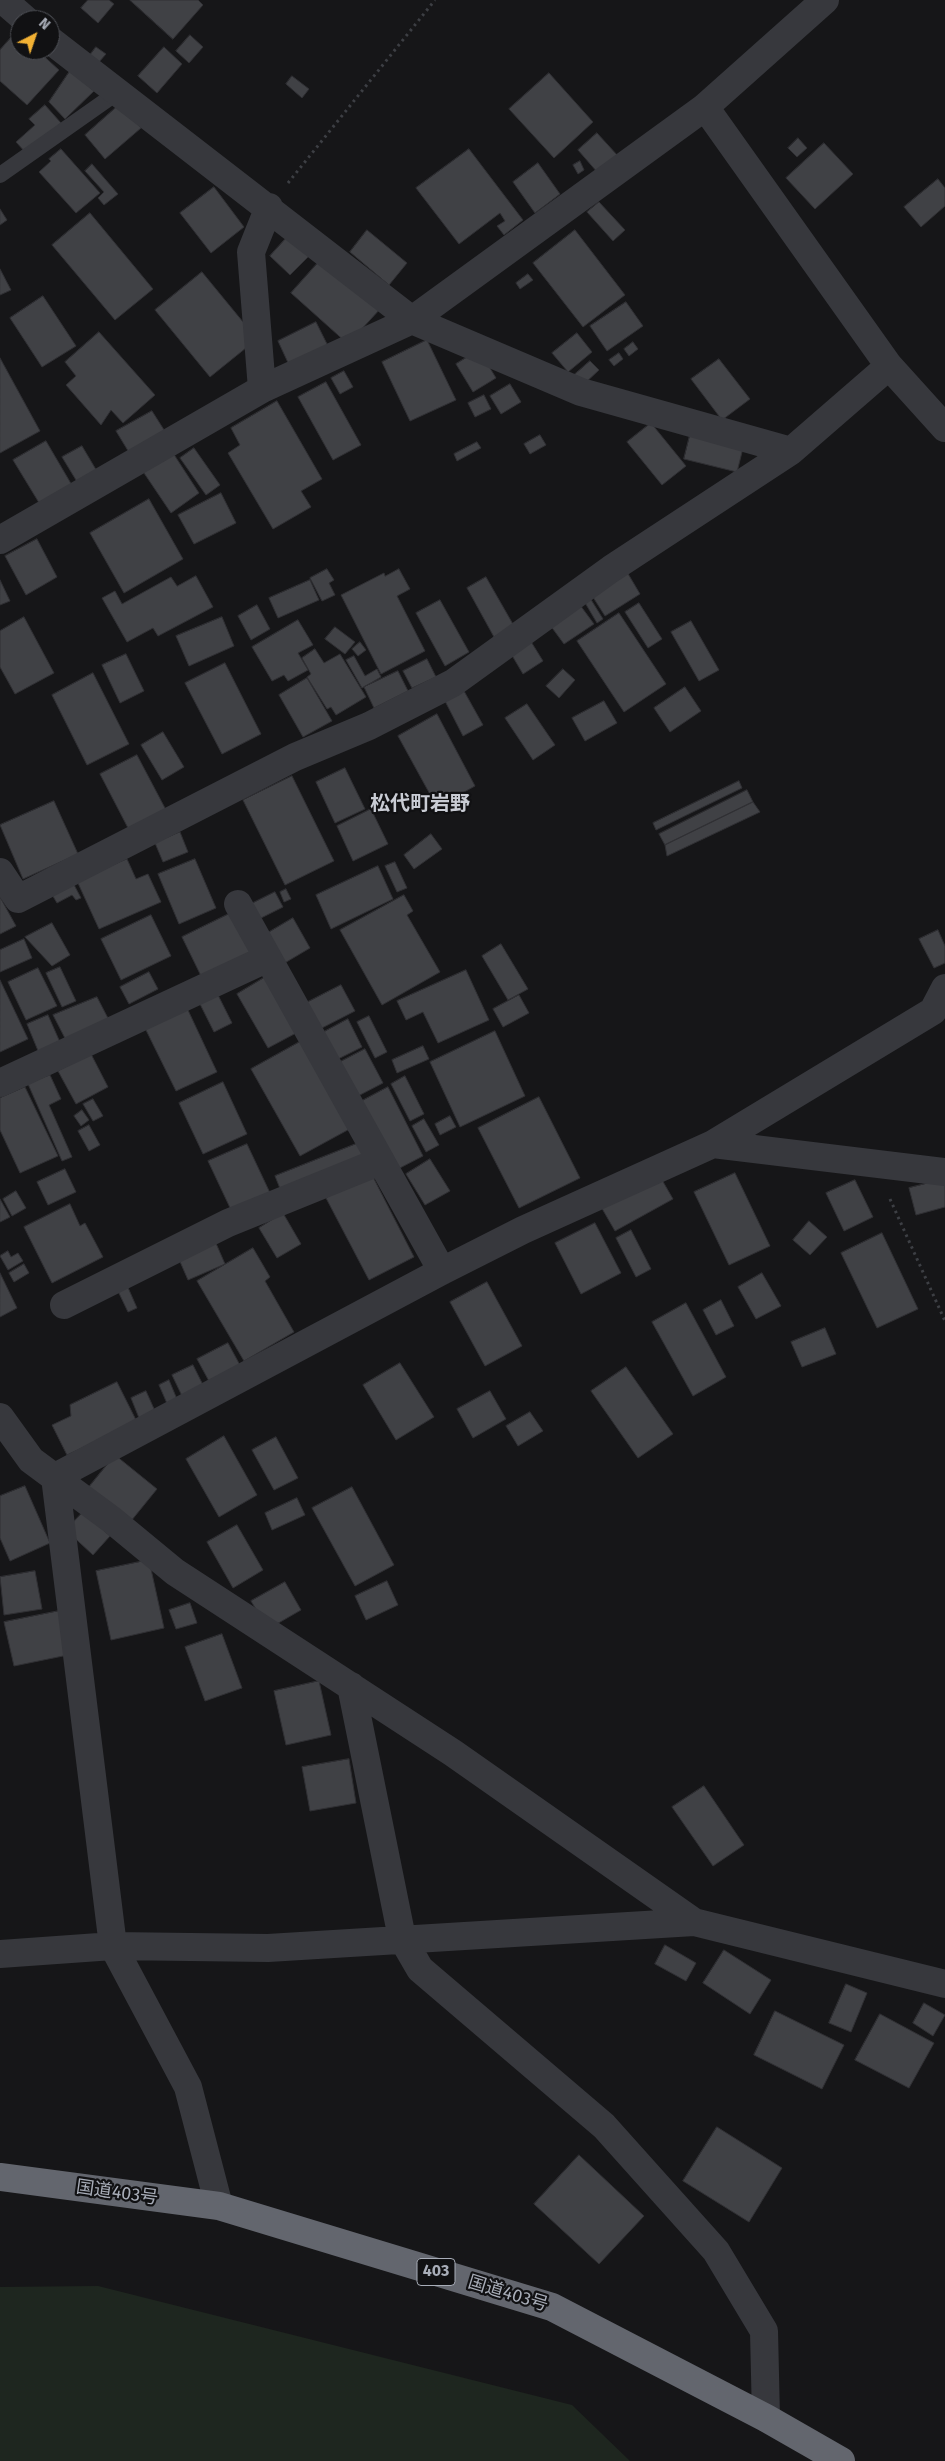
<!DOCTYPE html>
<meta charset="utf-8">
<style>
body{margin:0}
#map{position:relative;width:945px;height:2461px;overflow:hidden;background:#161618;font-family:"Fira Sans",sans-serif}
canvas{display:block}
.north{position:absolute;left:10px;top:10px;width:50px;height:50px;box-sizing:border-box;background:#111113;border:1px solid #4d4f55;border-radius:50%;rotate:41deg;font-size:14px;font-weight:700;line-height:20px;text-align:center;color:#a8adb8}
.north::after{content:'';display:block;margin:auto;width:18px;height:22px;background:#f2b134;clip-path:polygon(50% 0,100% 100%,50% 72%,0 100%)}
</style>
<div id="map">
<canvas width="945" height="2461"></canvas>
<div class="north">N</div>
</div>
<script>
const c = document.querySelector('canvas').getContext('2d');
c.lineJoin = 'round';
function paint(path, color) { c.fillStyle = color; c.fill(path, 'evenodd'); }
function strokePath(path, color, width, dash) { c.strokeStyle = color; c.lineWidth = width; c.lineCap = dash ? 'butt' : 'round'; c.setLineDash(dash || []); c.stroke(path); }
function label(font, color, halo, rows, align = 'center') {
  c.font = font + ' "Fira Sans","Noto Sans JP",sans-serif'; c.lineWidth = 4.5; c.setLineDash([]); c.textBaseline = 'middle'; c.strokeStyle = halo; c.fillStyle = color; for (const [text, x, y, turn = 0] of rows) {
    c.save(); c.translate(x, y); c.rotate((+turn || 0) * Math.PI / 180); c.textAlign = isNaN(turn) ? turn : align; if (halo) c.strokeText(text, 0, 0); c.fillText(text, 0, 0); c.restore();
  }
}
paint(new Path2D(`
 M98,2286l474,119 58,56h-630v-174z`), '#1e261f');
const building = new Path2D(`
 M88,0h21l5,4 -16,19 -17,-15z
 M130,0h68l5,5 -30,34z
 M16,32l4,3v15h17l22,20 -32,35 -27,-24v-31z
 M190,35l13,12 -14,16 -13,-12z
 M96,47l10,7 -7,8 -9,-7z
 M164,47l18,17 -25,29 -19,-17z
 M70,71l24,20 -29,28 -16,-17z
 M549,73l44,49 -39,36 -45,-49z
 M292,76l17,13 -7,9 -16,-14z
 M120,104l21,24 -36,31 -20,-24z
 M45,105l16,18 -35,30 -10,-11 19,-17 -6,-6z
 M597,133l21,23 -20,17 -20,-23z
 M798,138l9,10 -10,9 -9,-9z
 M824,143l29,31 -38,35 -29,-31z
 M61,149l39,44 -24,20 -37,-41 12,-11 -2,-2z
 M469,149l54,71 -19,15 -7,-9 8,-5 -5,-8 -41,31 -43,-56z
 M580,161l4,9 -6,4 -5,-9z
 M538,163l22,31 -25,19 -22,-31z
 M92,164l26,30 -14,11 -6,-7 6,-6 -19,-21z
 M938,179l7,9v18l-24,21 -17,-20z
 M214,187l30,40 -33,26 -31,-40z
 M599,202l26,28 -12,11 -26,-29z
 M0,209l7,11 -7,5z
 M90,213l63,76 -38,31 -63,-75z
 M367,230l40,33 -18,22 -39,-33z
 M575,230l50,65 -42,32 -50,-64z
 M289,235l22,19 -21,21 -20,-19z
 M324,256l57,52 -33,36 -57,-51z
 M0,269l11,21 -11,5z
 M202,272l55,67 -47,38 -55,-67z
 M528,274l5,6 -13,9 -4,-6z
 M43,296l33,50 -34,21 -32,-49z
 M626,302l17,24 -36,25 -17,-25z
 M316,322l13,26 -39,19 -12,-26z
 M99,332l56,63 -32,28 -12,-13 -10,15 -35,-40 10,-9 -11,-14z
 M577,333l15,19 -24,20 -16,-19z
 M427,340l29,60 -46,21 -28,-59z
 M633,342l5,7 -9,7 -5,-7z
 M479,350l17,28 -23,14 -17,-28z
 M619,353l4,6 -9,7 -5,-6z
 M0,358l40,73 -40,22z
 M719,359l31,40 -28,21 -31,-41z
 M590,361l9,9 -16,15 -10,-9z
 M344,371l9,16 -13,7 -9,-16z
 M326,382l35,63 -28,15 -35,-63z
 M510,384l11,18 -20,12 -11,-18z
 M484,395l7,14 -16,8 -7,-14z
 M277,401l45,78 -21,12 10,16 -38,22 -45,-76 12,-8 -9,-17z
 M152,411l14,22 -36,21 -14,-23z
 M651,423l35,43 -24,19 -35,-43z
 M691,431l53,13 -7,28 -53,-13z
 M540,435l6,10 -16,9 -6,-10z
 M46,441l27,46 -32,19 -28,-46z
 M477,442l4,6 -24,13 -3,-7z
 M82,446l16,27 -19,12 -17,-28z
 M194,448l26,37 -14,10 -26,-37z
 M173,453l26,40 -28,20 -29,-43z
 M221,493l15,30 -42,21 -16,-29z
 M149,499l34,60 -59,34 -34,-60z
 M37,539l20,38 -31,18 -21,-39z
 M327,569l7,11 -5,3 6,12 -13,6 -12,-23z
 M399,569l11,20 -13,7 28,55 -44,23 -40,-79 43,-22 1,3z
 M627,572l13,22 -35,22 -14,-22z
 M196,576l17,31 -55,29 -5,-8 -26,14 -25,-44 13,-7 7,13 49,-27 6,9z
 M486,577l28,49 -20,11 -27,-49z
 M0,580l10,21 -10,4z
 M310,580l9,20 -41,18 -9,-20z
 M590,598l13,21 -6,4 -13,-22z
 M440,600l29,52 -24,14 -29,-53z
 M639,603l23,36 -14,9 -23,-36z
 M257,605l13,24 -19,11 -13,-24z
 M580,605l14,19 -30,20 -14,-19z
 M619,613l47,71 -42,28 -47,-71z
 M24,617l30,56 -39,21 -15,-27v-36z
 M222,617l12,29 -45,20 -13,-30z
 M298,620l15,25 -15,8 10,17 -20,11 -4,-6 -12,6 -20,-34z
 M691,621l28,49 -20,11 -28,-49z
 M335,627l20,15 -10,12 -20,-15z
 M530,640l13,21 -20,13 -13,-22z
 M360,642l6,8 -8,6 -6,-7z
 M315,649l9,14 16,-9 26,43 -30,18 -5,-8 -4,2 -20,-32 4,-3 -9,-16z
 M126,654l18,37 -24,12 -18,-38z
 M354,656l11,20 12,-7 4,8 -19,11 -16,-28z
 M427,659l9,18 -24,11 -9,-17z
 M225,663l36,71 -39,20 -37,-71z
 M563,669l12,11 -16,18 -13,-12z
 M398,671l10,20 -34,17 -10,-21z
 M93,673l36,71 -42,21 -35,-70z
 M307,678l25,43 -29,16 -24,-42z
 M685,687l16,24 -31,21 -16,-24z
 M464,691l19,34 -20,11 -18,-35z
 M604,701l13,22 -32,18 -13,-23z
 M527,704l28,41 -22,15 -28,-42z
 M437,714l38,72 -38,21 -39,-71z
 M163,732l21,35 -22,13 -21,-35z
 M137,755l29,55 -38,18 -28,-54z
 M345,768l20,41 -30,14 -19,-41z
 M292,776l42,85 -49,24 -42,-85z
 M739,781l3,7 -86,42 -3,-7z
 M747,790l6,12 -88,43 -6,-11z
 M54,801l24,53 -55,25 -23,-54z
 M753,802l7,10 -93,44 -2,-11z
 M371,809l17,35 -35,17 -16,-35z
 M180,832l8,20 -25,10 -8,-19z
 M431,834l11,15 -28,20 -10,-14z
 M127,859l9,20 12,-5 13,28 -62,27 -22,-48z
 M195,859l21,49 -37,16 -21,-50z
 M395,862l12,26 -10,4 -12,-26z
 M378,866l15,33 -62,30 -15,-34z
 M72,881l9,17 -5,2 -4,-5 -15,8 -6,-10z
 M286,889l5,10 -7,3 -4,-10z
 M275,892l8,15 -24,12 -8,-15z
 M404,895l9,16 -6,4 33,57 -58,33 -42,-75z
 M0,897l16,29 -16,8z
 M235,911l21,43 -53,26 -21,-43z
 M151,915l20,41 -50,24 -20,-41z
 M293,918l17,30 -27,16 -17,-30z
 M52,923l18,32 -18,11 -27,-29z
 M938,930l7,16v17l-11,5 -15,-29z
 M24,939l8,19 -32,14v-22z
 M501,944l27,45 -20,11 -26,-44z
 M60,967l16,34 -14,6 -16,-34z
 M38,968l19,38 -31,14 -18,-38z
 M466,970l23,50 -51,23 -15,-31 -17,8 -9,-19z
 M149,972l9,17 -29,15 -9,-17z
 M267,976l31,56 -30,16 -31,-54z
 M0,980l28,59 -28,13z
 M341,985l14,26 -37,19 -14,-26z
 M218,995l14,28 -18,9 -14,-28z
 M519,995l10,18 -26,14 -10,-18z
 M97,997l14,27 -42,22 -16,-31z
 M187,1008l30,64 -41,19 -31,-63z
 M48,1015l15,34 -22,9 -14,-34z
 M369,1016l18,36 -12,6 -18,-36z
 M348,1019l14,28 -26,13 -14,-27z
 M495,1031l30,65 -65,31 -30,-65z
 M305,1039l50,87 -55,30 -49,-87z
 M423,1046l6,13 -32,14 -5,-13z
 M365,1049l18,34 -25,13 -18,-34z
 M91,1054l17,33 -32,17 -18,-33z
 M50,1075l11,24 -12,6 23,52 -10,4 -34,-77z
 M405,1076l19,38 -14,7 -19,-37z
 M223,1082l24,52 -44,20 -24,-51z
 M25,1087l33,69 -38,17 -20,-43v-32z
 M388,1087l35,69 -27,14 -36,-68z
 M539,1097l41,81 -61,30 -41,-80z
 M93,1099l10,17 -10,5 -10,-17z
 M82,1110l7,10 -8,6 -7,-10z
 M450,1116l6,11 -16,8 -5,-11z
 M424,1119l15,26 -13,7 -14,-26z
 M89,1125l11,20 -11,6 -11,-20z
 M361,1142l6,15 -86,34 -6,-15z
 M247,1144l24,51 -39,17 -24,-51z
 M430,1159l20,32 -25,14 -19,-31z
 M65,1169l11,23 -28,13 -11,-23z
 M658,1173l15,26 -58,32 -15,-26z
 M735,1173l35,73 -41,19 -35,-73z
 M372,1175l42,82 -45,23 -43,-82z
 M945,1179v28l-29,8 -7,-27z
 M855,1180l18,37 -29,14 -18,-38z
 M16,1191l10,17 -14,8 -9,-17z
 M0,1199l10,18 -10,5z
 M70,1204l10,22 5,-3 18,34 -51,26 -28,-56z
 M283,1213l18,31 -24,14 -18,-30z
 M809,1221l18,16 -17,18 -17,-15z
 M595,1223l26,50 -40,21 -26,-51z
 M631,1230l20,39 -15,8 -20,-39z
 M882,1233l36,76 -41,19 -36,-75z
 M215,1241l10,23 -37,16 -10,-23z
 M253,1248l17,29 -5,4 29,51 -50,29 -47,-80z
 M8,1251l3,6 7,-4 5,8 -15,9 -8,-14z
 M24,1264l5,9 -15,9 -5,-9z
 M0,1273l17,35 -17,9z
 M762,1273l19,33 -25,13 -18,-32z
 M487,1282l35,64 -37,20 -35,-64z
 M126,1283l11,25 -9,4 -12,-25z
 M721,1300l13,26 -18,9 -13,-25z
 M686,1303l40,74 -33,19 -41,-74z
 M825,1328l11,26 -34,13 -11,-25z
 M228,1343l13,24 -31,16 -13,-24z
 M400,1363l34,54 -38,23 -33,-55z
 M193,1365l11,22 -21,11 -11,-23z
 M626,1367l47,67 -35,24 -47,-67z
 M169,1380l10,24 -10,4 -10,-23z
 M117,1382l20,40 -70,33 -15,-30 19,-9 -1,-11z
 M146,1391l9,20 -16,7 -8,-20z
 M490,1391l16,28 -33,19 -16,-29z
 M530,1412l13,19 -25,15 -12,-20z
 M224,1436l33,59 -38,22 -33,-58z
 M276,1437l22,41 -24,12 -22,-40z
 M115,1455l42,34 -26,32 -42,-34z
 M25,1486l25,57 -40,18 -10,-23v-42z
 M352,1487l42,78 -39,21 -43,-78z
 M297,1498l8,17 -33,15 -7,-17z
 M83,1512l27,24 -17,19 -27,-25z
 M237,1525l26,45 -30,18 -26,-46z
 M149,1560l15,68 -53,12 -15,-69z
 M35,1571l7,38 -38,6 -4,-38z
 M387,1581l11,24 -32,15 -11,-24z
 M285,1582l16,28 -33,19 -17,-28z
 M190,1603l7,20 -21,6 -7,-19z
 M59,1611l9,44 -54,11 -10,-44z
 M222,1634l20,54 -37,13 -20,-54z
 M319,1681l12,54 -45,10 -12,-54z
 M349,1759l7,44 -46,8 -8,-44z
 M704,1786l40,59 -31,21 -41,-59z
 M665,1945l31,18 -10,18 -31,-17z
 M724,1950l47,30 -21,34 -47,-31z
 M846,1984l21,9 -16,39 -22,-9z
 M924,2003l21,12 -12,21 -20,-13z
 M775,2011l69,34 -22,44 -68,-34z
 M880,2014l54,29 -25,45 -54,-28z
 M717,2127l65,41 -33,54 -66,-41z
 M579,2155l65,61 -45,48 -65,-60z`);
paint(building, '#404145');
strokePath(building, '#303034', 1);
strokePath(new Path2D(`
 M288,183l147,-183
 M890,1199l55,122`), '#3d3f44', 3, [2.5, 4]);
strokePath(new Path2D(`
 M0,175l118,-83`), '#37383d', 16);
strokePath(new Path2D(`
 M3,0l23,20
 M50,40l362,280 169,72 210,59
 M705,107l184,259 56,62
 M262,389l-11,-137 18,-45
 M0,540l262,-151 150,-69 293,-213 120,-107
 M0,872l18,27 277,-142 74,-31 84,-43 158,-114 180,-118 98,-85
 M238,904l204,367
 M0,1083l268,-125
 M713,1144l232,28
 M64,1305l164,-82 153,-62
 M0,1417l31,43 81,60 63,52 278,181 241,169
 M55,1477l387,-206 81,-41 190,-86 220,-133 12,-23
 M55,1477l58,469 75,141 31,119
 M351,1686l51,252 18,31 184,157 112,125 48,80 2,87
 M0,1954l113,-8 155,2 426,-26 251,62`), '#37383d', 28);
strokePath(new Path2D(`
 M0,2177l219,29 333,101 214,111 75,43`), '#63666e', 28);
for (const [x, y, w] of [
 [436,2272,38]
]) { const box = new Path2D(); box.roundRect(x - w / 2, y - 13.5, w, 27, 4); c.fillStyle = '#111113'; c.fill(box); strokePath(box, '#a8adb8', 1); }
label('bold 16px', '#a8adb8', null, [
 ["403",436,2272]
]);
label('18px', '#a8adb8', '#111113', [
 ["国道403号",117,2193,8],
 ["国道403号",508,2294,17]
]);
label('bold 20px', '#c9ccd4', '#111113', [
 ["松代町岩野",420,804]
]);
</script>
